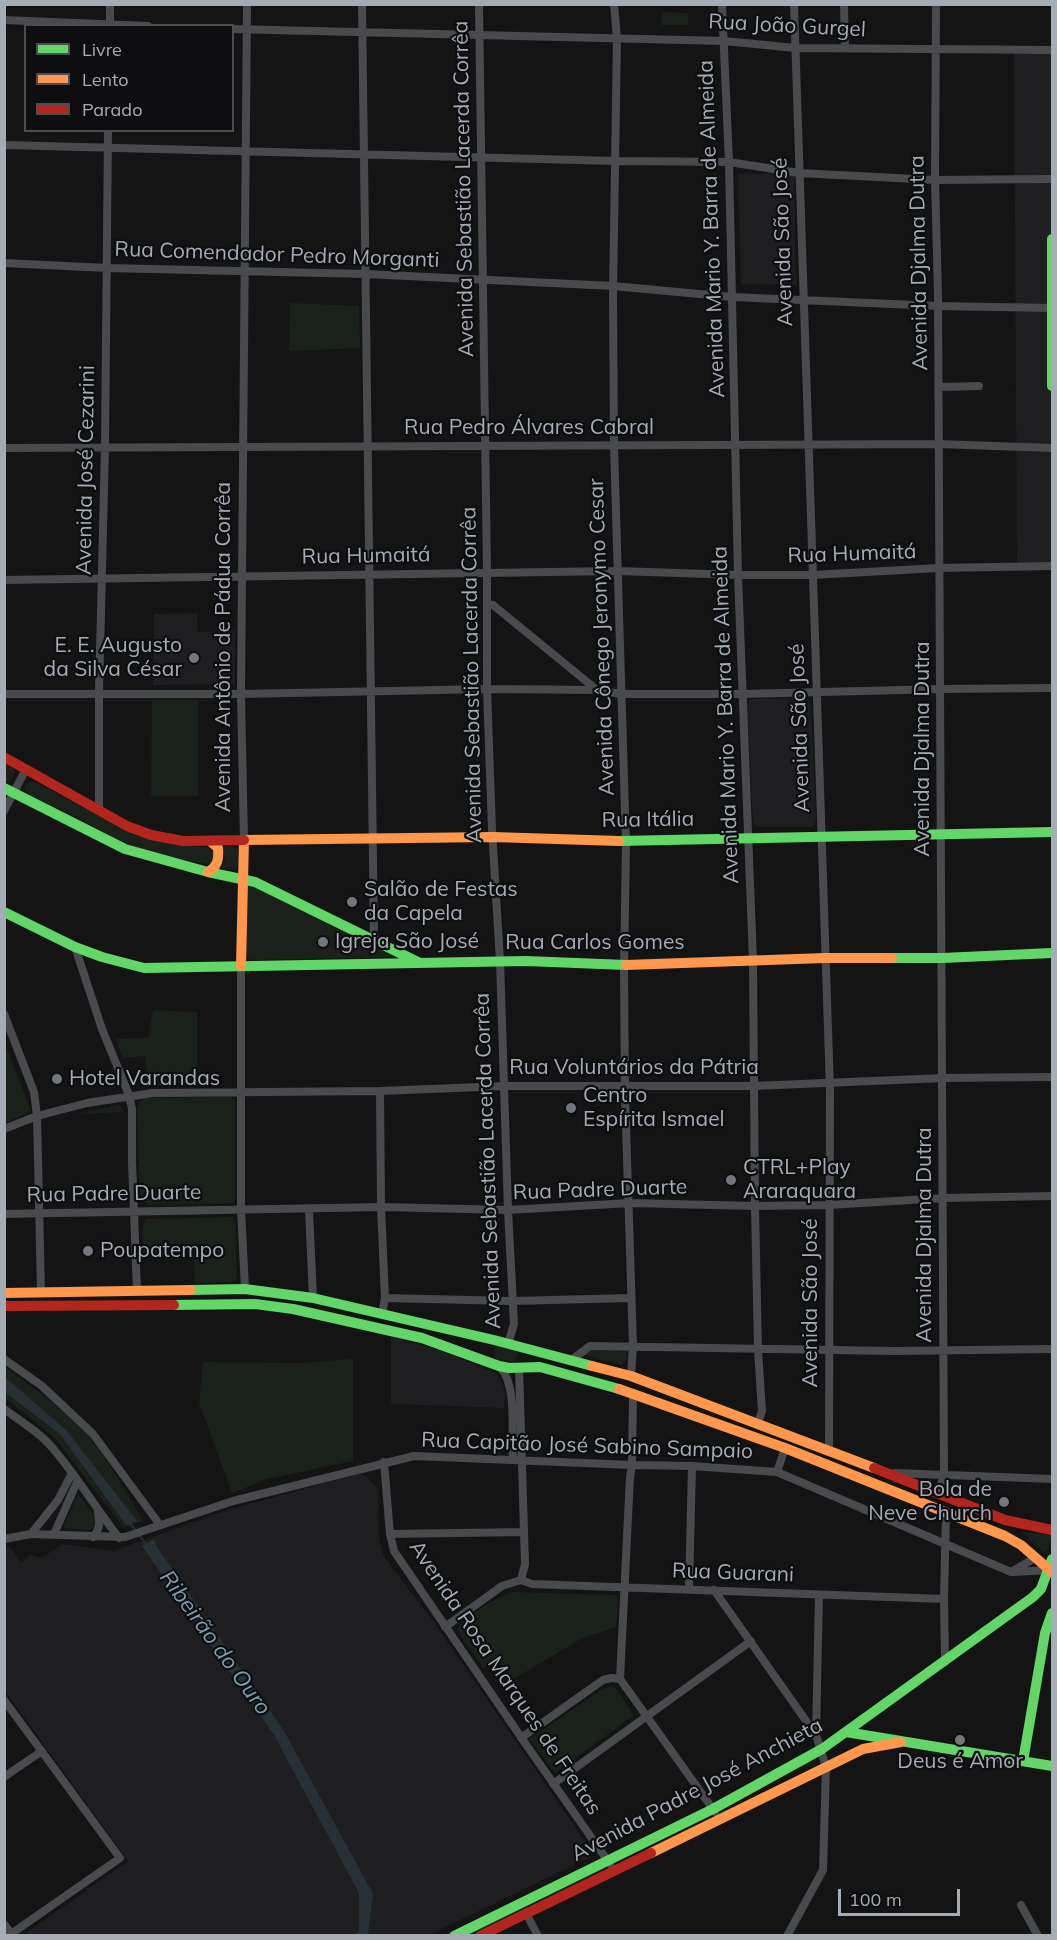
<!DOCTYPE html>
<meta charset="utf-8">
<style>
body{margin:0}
#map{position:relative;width:1057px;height:1940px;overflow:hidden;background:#141414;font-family:Mulish,sans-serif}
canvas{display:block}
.frame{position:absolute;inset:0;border:6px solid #a4acb5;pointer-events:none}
.legend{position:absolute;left:24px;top:24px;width:210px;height:108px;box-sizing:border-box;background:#0e0e10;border:2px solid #4a4d52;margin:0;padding:8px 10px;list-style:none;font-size:18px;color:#a4acb5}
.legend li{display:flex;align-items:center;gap:12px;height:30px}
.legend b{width:30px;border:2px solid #4a4d52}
.scale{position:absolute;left:838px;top:1889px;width:122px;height:27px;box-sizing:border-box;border:3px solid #a4acb5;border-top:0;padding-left:8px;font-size:18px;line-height:21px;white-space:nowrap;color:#a4acb5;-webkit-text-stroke:4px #0e0e10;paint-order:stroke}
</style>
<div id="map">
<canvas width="1057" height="1940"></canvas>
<div class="frame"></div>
<ul class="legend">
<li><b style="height:8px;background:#63d668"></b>Livre</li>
<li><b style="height:8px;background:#ff974d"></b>Lento</li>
<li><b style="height:8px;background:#b3261e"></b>Parado</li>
</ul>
<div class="scale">100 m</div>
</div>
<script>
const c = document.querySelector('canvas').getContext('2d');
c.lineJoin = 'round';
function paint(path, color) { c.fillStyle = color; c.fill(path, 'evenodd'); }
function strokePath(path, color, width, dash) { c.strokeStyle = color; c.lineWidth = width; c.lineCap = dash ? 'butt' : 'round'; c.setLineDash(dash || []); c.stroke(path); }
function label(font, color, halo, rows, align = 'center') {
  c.font = font + ' Mulish,sans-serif'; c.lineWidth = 4.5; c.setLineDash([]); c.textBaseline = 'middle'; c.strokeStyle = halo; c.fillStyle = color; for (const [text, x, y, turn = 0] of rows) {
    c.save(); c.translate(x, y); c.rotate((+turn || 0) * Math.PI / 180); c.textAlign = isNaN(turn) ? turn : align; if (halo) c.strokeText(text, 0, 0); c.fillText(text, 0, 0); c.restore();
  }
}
paint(new Path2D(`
 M1014,52h38v512l-35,1z
 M794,173l2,112 -55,-1 -3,-110z
 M197,613v19l38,-1v53l-82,1 1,-71z
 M806,698l5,5 5,118 -4,6h-55l-4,-5 -6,-118 4,-5z
 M391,1337l48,13 52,21 7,5 7,13 -1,19 -113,-4z
 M362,1473l16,15 1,50 4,17 50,66 158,229v7l-162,78h-406l105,-74 -123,-170 -1,-143 6,-1 11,16 9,-8 12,3 20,-14 51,7 114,-41z`), '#1e1e20');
paint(new Path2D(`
 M662,12l26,1v12h-27z
 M290,303l69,3 1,42 -71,3z
 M152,700h46v96h-47z
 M4,760l9,4 2,8c-2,6 -4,10 -10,10z
 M30,782l7,1 95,50 47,12 27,2 6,3 3,5 -2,8 -5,1 -54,-10 -38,-14 -31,-19 -57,-26 -4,-6 2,-5z
 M223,846h9l6,3v15l-3,6 -14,-2 4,-8z
 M250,887h5l139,69 -1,1 -142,3 -4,-2 -1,-5 2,-64z
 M153,1010l44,2v71l-49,2 -3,-29 -22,2 -7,-19 32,-1z
 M7,1049l24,62 -26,12 -1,-73z
 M228,1097l5,2 2,4v98l-3,2 -84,2 -8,-7 -3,-88 2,-7 6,-5z
 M120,1105l4,7 -48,2z
 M233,1217l2,4 2,55 -2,5 -4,1 -36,1 -1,-32 -51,1 -1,-24 4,-9z
 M497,1346l16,2 5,5 -3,9 -3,2 -15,-3 -4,-8z
 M627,1350v10l-6,5 -36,-10 5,-4z
 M353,1359v102l-86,18 -35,14 -33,-90 4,-41 98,1z
 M4,1366c29,21 58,43 83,69 20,22 41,60 56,86l-19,7 -70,-91 -49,-39z
 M78,1494l18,24 -2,9 -4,3 -26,-2v-3z
 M1022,1532l30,3 -6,20z
 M513,1592l103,3 2,3 -2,29 -35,12 -71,42 -12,-21 -15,8 -26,-38c7,-15 41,-33 56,-38z
 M614,1686l20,29 -79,58 -26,-34 75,-51z
 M603,1867l1,2 -2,2 -131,64 -10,1z`), '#1a211a');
paint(new Path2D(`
 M5,1377l61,53 71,91 -11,4 -66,-91 -55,-42z
 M154,1539l3,8 127,184 89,163 -5,41h-14l5,-3v-39l-85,-158 -132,-189z`), '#273135');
strokePath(new Path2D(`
 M129,1522l17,22`), '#273135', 2);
strokePath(new Path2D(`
 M362,4l12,935
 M479,4l8,568v117l5,140 8,132 8,249 6,114 -6,20
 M614,4l3,34 -4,257 1,151 12,399 -2,124 1,125 8,252 -2,30
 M722,4l7,158 9,413 15,386 2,245 3,144 4,61 -4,12
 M794,4l36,1085 -1,361
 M844,4l1,44
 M936,4l-1,176 3,113 6,1182 -6,18
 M4,20l144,6
 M110,26v-22
 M232,29l492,12 72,7 256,2
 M4,145l612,16 113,1 70,11 136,7 117,-1
 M4,263l103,5 259,6 247,12 119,11 206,9 114,2
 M939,387l40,-1
 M4,448l935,-4 113,4
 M4,580l614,-9 120,4h74l127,-7 113,-2
 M487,604l6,1 104,85
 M4,694h237l246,-5 110,1 24,4h122l198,-5 111,-1
 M99,810v-117l6,-246 3,-317
 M4,811l22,-42
 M244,840l-3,-146 6,-690
 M75,947l27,82 27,66 3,14v53l5,128
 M241,966v243l4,80
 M4,1014l30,78 3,24 4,176
 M380,1091l1,116 4,91 -3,17
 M4,1129l33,-13 50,-13 66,-10 227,-2 125,-5h249l189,-8 109,-1
 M309,1210l4,88
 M4,1214l377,-7 127,3 122,-7 125,3 74,-1 114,-7 109,-2
 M385,1298l127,3 118,-3
 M4,1359l38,27 51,48 67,91
 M570,1361l20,-15 305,5 157,-2
 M500,1367c18,19 11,67 13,93
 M519,1367l6,197 -4,16
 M4,1409c15,11 33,22 45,35 26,29 46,63 70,94
 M384,1462l6,72 4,17 131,192 85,121
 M777,1472l8,-24
 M895,1473l157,6
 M31,1534l27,-34 14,-27
 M54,1534l23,-52
 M390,1534l134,-2
 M93,1537c7,-8 7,-15 5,-25
 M4,1539l27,-5 94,3 108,-36 181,-45 218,9 60,1 85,6 234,100 24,-14
 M1014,1572l35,-2
 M521,1580l11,4 412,15
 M689,1589l3,-123
 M714,1590l102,145 10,32 -3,103 -36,66
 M445,1627l57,-41 19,-6
 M945,1662l-1,-63 2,-86
 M620,1679l10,-202 2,-12 1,-72
 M620,1679l95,133
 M4,1700l116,158 -112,78
 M816,1735l3,-140
 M521,1738l82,-58 8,-2 9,1
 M4,1777l38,-26
 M553,1784l198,-143
 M1021,1905l17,31
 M526,1913l12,23
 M4,1924l9,12`), '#484a4d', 8);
strokePath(new Path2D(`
 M1052,239v147
 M4,788l121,61 83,23 47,10 163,80
 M619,841l433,-9
 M4,912l71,35 27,10 42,11 382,-7 100,4
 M892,958h50l110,-5
 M191,1290l54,-1 68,9 181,42 98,26
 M174,1305l81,-1 38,5 129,29 77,28 10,2 31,-1 79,22
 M846,1732l206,34
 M1023,1761l22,-128 7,-20
 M454,1936l259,-127 109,-60 211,-152 8,-8 11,-30`), '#63d668', 10);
strokePath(new Path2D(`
 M244,840l249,-3 126,4
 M208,872c10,-6 11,-13 10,-24l-8,-7
 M626,965l199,-7h67
 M241,966l3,-126
 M4,1293l187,-3
 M592,1366l39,10 243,92
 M619,1389l166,59 220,88 16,9 31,27
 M651,1853l212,-104 38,-7`), '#ff974d', 10);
strokePath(new Path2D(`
 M4,757l123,69 24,9 32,6 61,-1
 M4,1306l170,-1
 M874,1468l131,52 47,10
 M480,1936l171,-83`), '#b3261e', 10);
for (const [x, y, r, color] of [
 [194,658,6,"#72777d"],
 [352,902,6,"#72777d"],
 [323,942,6,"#72777d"],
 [57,1079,6,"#72777d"],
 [571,1108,6,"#72777d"],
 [731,1180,6,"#72777d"],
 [88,1251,6,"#72777d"],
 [1004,1502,6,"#72777d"],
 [960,1740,6,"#72777d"]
]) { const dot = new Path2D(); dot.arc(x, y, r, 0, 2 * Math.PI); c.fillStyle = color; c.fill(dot); strokePath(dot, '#0e0e10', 2); }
label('21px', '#a4acb5', '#0e0e10', [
 ["Rua João Gurgel",787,26,3],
 ["Avenida Sebastião Lacerda Corrêa",464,189,-91],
 ["Avenida Mario Y. Barra de Almeida",712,229,-92],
 ["Avenida São José",783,242,-92],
 ["Rua Comendador Pedro Morganti",277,255,2],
 ["Avenida Djalma Dutra",919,263,-91],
 ["Rua Pedro Álvares Cabral",529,428],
 ["Avenida José Cezarini",86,470,-89],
 ["Rua Humaitá",852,554,-2],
 ["Rua Humaitá",366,556,-1],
 ["Avenida Cônego Jeronymo Cesar",602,637,-92],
 ["Avenida Antônio de Pádua Corrêa",224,647,-90],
 ["Avenida Sebastião Lacerda Corrêa",472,675,-91],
 ["Avenida Mario Y. Barra de Almeida",726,715,-92],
 ["Avenida São José",800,728,-92],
 ["Avenida Djalma Dutra",923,749,-90],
 ["Rua Itália",648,820,-1],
 ["Rua Carlos Gomes",595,943],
 ["Rua Voluntários da Pátria",634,1068],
 ["Avenida Sebastião Lacerda Corrêa",488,1161,-92],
 ["Rua Padre Duarte",600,1190,-2],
 ["Rua Padre Duarte",114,1194,-1],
 ["Avenida Djalma Dutra",925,1235,-90],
 ["Avenida São José",811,1303,-90],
 ["Rua Capitão José Sabino Sampaio",587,1446,2],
 ["Rua Guarani",733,1573,2],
 ["Avenida Rosa Marques de Freitas",505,1678,56],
 ["Avenida Padre José Anchieta",697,1790,-28]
]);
label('21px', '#a4acb5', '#0e0e10', [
 ["E. E. Augusto",182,646,"right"],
 ["da Silva César",182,670,"right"],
 ["Salão de Festas",364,890],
 ["da Capela",364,914],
 ["Igreja São José",335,942],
 ["Hotel Varandas",69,1079],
 ["Centro",583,1096],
 ["Espírita Ismael",583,1120],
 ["CTRL+Play",743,1168],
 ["Araraquara",743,1192],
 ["Poupatempo",100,1251],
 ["Bola de",992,1490,"right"],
 ["Neve Church",992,1514,"right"],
 ["Deus é Amor",960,1762,"center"]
], 'left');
label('italic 22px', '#7ba0b1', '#0e0e10', [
 ["Ribeirão do Ouro",215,1643,54]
]);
</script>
